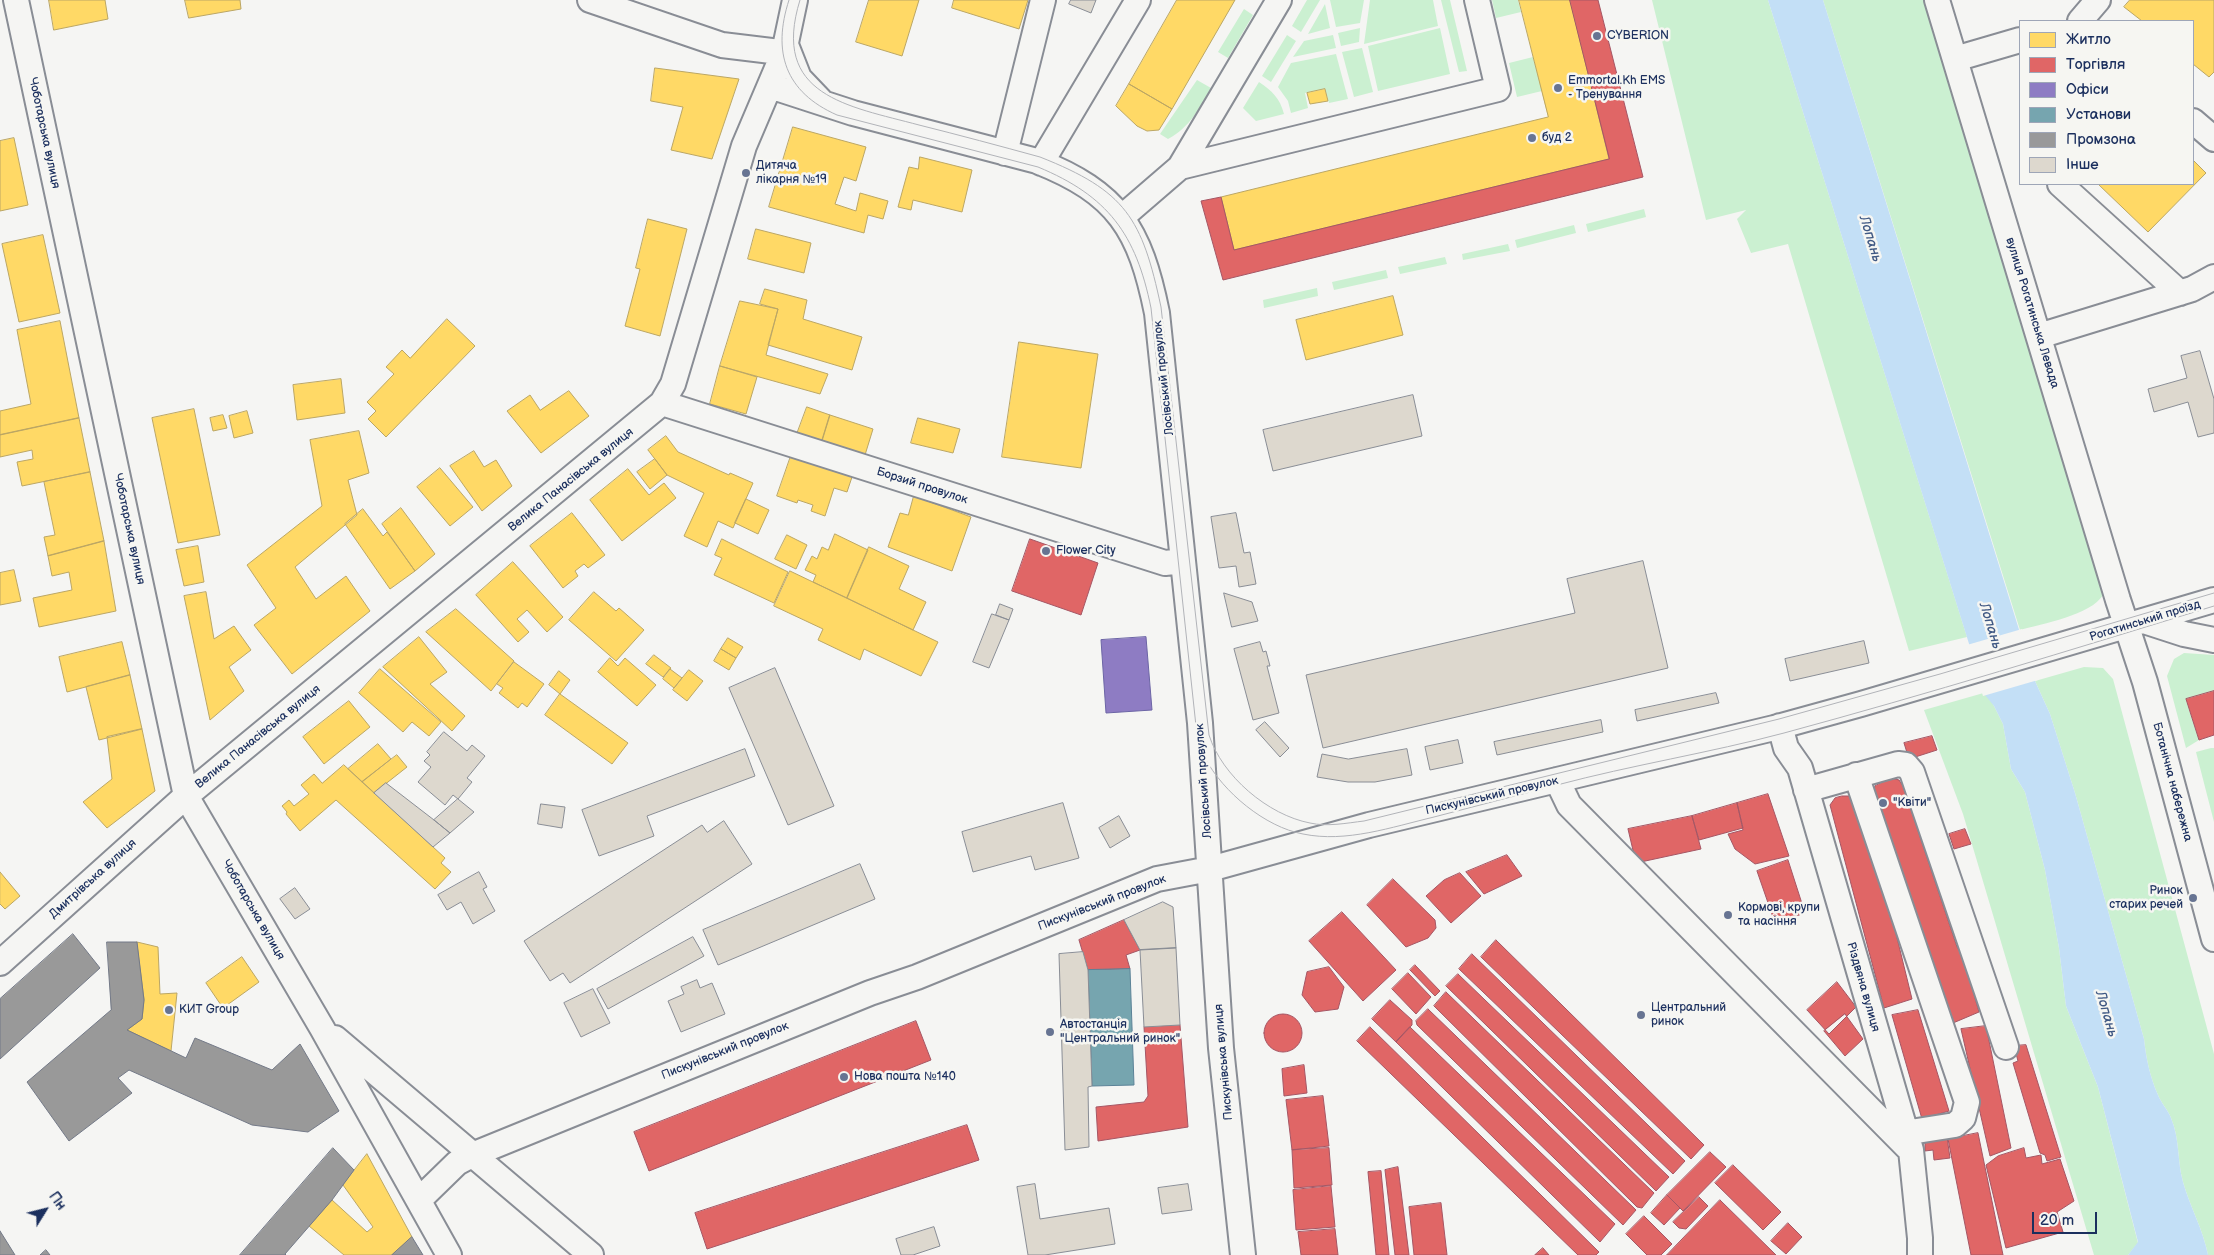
<!DOCTYPE html>
<meta charset="utf-8">
<style>
body{margin:0}
#map{position:relative;width:2214px;height:1255px;overflow:hidden;background:#f5f5f3;font-family:"Balsamiq Sans",sans-serif}
canvas{display:block}
.legend{position:absolute;left:2019px;top:20px;width:175px;height:165px;box-sizing:border-box;background:#f6f6f2;border:1px solid #9ea6b7;margin:0;padding:6px 9px;list-style:none;font-size:15px;color:#1b2f5e}
.legend li{display:flex;align-items:center;gap:10px;height:25px}
.legend b{width:25px;border:1px solid #9ea6b7}
.north{position:absolute;left:20px;top:1185px;width:50px;height:50px;-webkit-text-stroke:4px #f6f6f2;paint-order:stroke;rotate:54deg;font-size:14px;font-weight:700;line-height:20px;text-align:center;color:#1b2f5e}
.north::after{content:'';display:block;margin:auto;width:18px;height:22px;background:#1b2f5e;clip-path:polygon(50% 0,100% 100%,50% 72%,0 100%)}
.scale{position:absolute;left:2032px;top:1212px;width:65px;height:22px;box-sizing:border-box;border:2px solid #1b2f5e;border-top:0;padding-left:6px;font-size:15px;line-height:18px;white-space:nowrap;color:#1b2f5e;-webkit-text-stroke:4px #f6f6f2;paint-order:stroke}
</style>
<div id="map">
<canvas width="2214" height="1255"></canvas>
<ul class="legend">
<li><b style="height:14px;background:#ffd966"></b>Житло</li>
<li><b style="height:14px;background:#e06666"></b>Торгівля</li>
<li><b style="height:14px;background:#8e7cc3"></b>Офіси</li>
<li><b style="height:14px;background:#76a5af"></b>Установи</li>
<li><b style="height:14px;background:#999"></b>Промзона</li>
<li><b style="height:14px;background:#ddd8ce"></b>Інше</li>
</ul>
<div class="north">Пн</div>
<div class="scale">20 m</div>
</div>
<script>
const c = document.querySelector('canvas').getContext('2d');
c.lineJoin = 'round';
function paint(path, color) { c.fillStyle = color; c.fill(path, 'evenodd'); }
function strokePath(path, color, width, dash) { c.strokeStyle = color; c.lineWidth = width; c.lineCap = dash ? 'butt' : 'round'; c.setLineDash(dash || []); c.stroke(path); }
function label(font, color, halo, rows, align = 'center') {
  c.font = font + ' "Balsamiq Sans",sans-serif'; c.lineWidth = 5; c.setLineDash([]); c.textBaseline = 'middle'; c.strokeStyle = halo; c.fillStyle = color; for (const [text, x, y, turn = 0] of rows) {
    c.save(); c.translate(x, y); c.rotate((+turn || 0) * Math.PI / 180); c.textAlign = isNaN(turn) ? turn : align; if (halo) c.strokeText(text, 0, 0); c.fillText(text, 0, 0); c.restore();
  }
}
paint(new Path2D(`
 M1307,0h13l-19,32 -9,-6z
 M1330,0h34l-4,23 -24,4z
 M1370,0h63l5,26 -74,18z
 M1441,0h9l17,71 -8,1z
 M1492,0h26l3,12 -25,6z
 M1652,0h116l199,637 -58,14 -121,-407 -37,9 -14,-34 9,-9 -40,10z
 M1823,0h104l178,583c-1,4 -1,8 -2,12 -12,20 -61,29 -83,35z
 M1325,4l5,24 -22,6z
 M1244,9l9,6 -25,43 -10,-6z
 M1360,28l-1,14 -18,4 -3,-13z
 M1440,28l10,46 -72,17 -10,-45z
 M1287,35l9,6 -25,41 -9,-6z
 M1333,35l3,13 -43,9 11,-16z
 M1362,48l11,44 -19,5 -12,-45z
 M1336,54l12,45 -19,4 -4,-14 -20,4 3,15 -17,5 -3,-12 -10,-14 13,-24z
 M1533,57l9,34 -25,6 -8,-34z
 M1197,80l14,8c-12,21 -21,39 -43,51l-8,-5z
 M1259,82c13,9 21,16 25,32l-28,7 -13,-13z
 M1644,209l2,8 -58,15 -2,-8z
 M1574,225l2,8 -59,15 -2,-8z
 M1508,244l2,7 -47,9 -1,-6z
 M1445,257l2,7 -47,10 -2,-7z
 M1386,270l2,8 -54,12 -2,-8z
 M1317,288l1,8 -54,12 -1,-8z
 M2184,653l30,2v36l-28,9 13,40 -13,8 -19,-72 7,-17z
 M2084,667l19,1 10,11 101,375v201h-6c-5,-26 -18,-48 -25,-73 -6,-21 -3,-43 -12,-64 -3,-8 -10,-15 -13,-23 -8,-18 -12,-37 -14,-56l-69,-246 -25,-79 -15,-33z
 M1987,692l16,32 8,45 14,23 20,78 14,78 7,58 32,81 40,156 -10,12h-34l-131,-441 -39,-104z
 M2211,748h3v74l-18,-70z`), '#cbf0d1');
paint(new Path2D(`
 M1768,0h55l212,681 15,33 25,79 69,246c2,19 6,38 14,56 3,8 10,15 13,23 9,21 6,43 12,64 7,25 20,47 25,73h-80l10,-13 -40,-155 -32,-81 -7,-58 -14,-78 -20,-78 -14,-23 -8,-45 -9,-18 -9,-11z`), '#c3dff6');
paint(new Path2D(`
 M2022,629l16,51 -55,16 -16,-51z`), '#f5f5f3');
const homes = new Path2D(`
 M49,0h56l3,19 -54,11z
 M185,0h55l1,9 -52,9z
 M869,0h50l-17,56 -46,-14z
 M954,0h74l-9,29 -67,-21z
 M1177,0h58l-63,109 -43,-25z
 M1519,0h51l39,159 -375,91 -13,-53 327,-80z
 M2130,0h84v72l-5,5 -16,-13v-43h-51l-18,-14z
 M655,68l84,11 -27,80 -41,-9 12,-43 -32,-6z
 M1129,84l43,25 -13,21 -12,1 -10,-5 -21,-20z
 M1325,89l3,12 -18,3 -3,-11z
 M793,127l73,20 -10,34 -12,-4 -9,27 21,7 4,-18 28,8 -5,18 -15,-4 -4,18 -95,-26z
 M14,138l14,67 -28,6v-70z
 M920,157l52,13 -10,42 -49,-12 -2,10 -13,-3 11,-40 9,2z
 M2193,160l13,13 -58,59 -50,-48h95z
 M648,219l39,10 -27,107 -35,-10 15,-57 -4,-1z
 M756,229l55,14 -7,30 -56,-14z
 M43,235l17,78 -41,9 -17,-78z
 M765,289l42,11 -4,19 59,18 -10,33 -84,-25 10,-36 -18,-5z
 M1393,296l10,39 -97,25 -10,-40z
 M740,301l38,8 -12,46 62,19 -8,20 -100,-28z
 M447,319l28,27 -89,91 -18,-18 8,-8 -9,-9 27,-28 -8,-7 16,-17 8,8z
 M60,321l19,97 -79,17v-24l31,-7 -14,-74z
 M1019,342l79,12 -17,114 -79,-11z
 M720,366l37,11 -11,37 -36,-10z
 M341,379l4,34 -48,7 -4,-35z
 M569,391l20,25 -48,37 -34,-42 23,-16 10,15z
 M807,407l23,8 -8,26 -25,-7z
 M194,409l26,126 -42,8 -26,-125z
 M247,411l6,22 -19,5 -5,-22z
 M223,415l4,13 -14,3 -3,-13z
 M830,415l43,14 -8,26 -43,-14z
 M79,418l11,54 -68,14 -5,-24 16,-3 -1,-9 -32,7v-22z
 M918,418l42,11 -7,24 -42,-10z
 M359,431l10,42 -21,7 9,35 -62,52 21,32 30,-23 24,35 -78,63 -38,-49 22,-17 -29,-43 75,-59 -12,-66z
 M666,436l12,16 51,23 1,-2 23,10 -20,45 -15,-7 -11,26 -23,-11 20,-43 -37,-18 -19,-25z
 M474,451l10,16 12,-7 16,26 -30,25 -32,-45z
 M792,453l61,21 -6,18 -13,-4 -9,28 -14,-5 2,-6 -15,-5 -1,3 -20,-7z
 M655,459l12,16 -17,14 -13,-17z
 M440,468l33,39 -23,19 -33,-39z
 M628,469l21,26 15,-12 12,15 -54,43 -32,-41z
 M90,472l14,69 -56,15 -4,-19 11,-2 -11,-53z
 M914,496l57,21 -19,54 -64,-24 12,-34 8,2z
 M746,499l23,11 -11,24 -23,-11z
 M401,508l34,46 -20,17 -33,-47z
 M363,509l20,27 4,-4 28,39 -25,18 -45,-65z
 M572,513l33,42 -17,13 -4,-4 -9,7 3,5 -15,12 -33,-42z
 M835,534l33,16 -21,48 -34,-16 3,-7 -11,-5 7,-14 5,3 5,-12 6,3z
 M787,535l20,10 -11,24 -21,-10z
 M722,539l66,33 -14,31 -60,-28 8,-17 -7,-3z
 M104,541l12,70 -77,16 -6,-29 39,-8 -3,-18 -17,4 -4,-20z
 M198,546l6,36 -20,4 -8,-36z
 M869,547l40,19 -10,23 27,13 -13,28 -66,-32z
 M513,562l50,55 -16,15 -20,-22 -10,9 12,13 -11,10 -42,-47z
 M14,570l7,31 -21,4v-32z
 M790,571l148,71 -17,34 -57,-27 -4,11 -42,-20 5,-11 -49,-23z
 M206,592l8,47 20,-13 17,24 -22,17 15,24 -34,29 -26,-124z
 M594,592l22,19 3,-3 25,22 -28,31 -47,-41z
 M456,609l58,52 -23,30 -65,-59z
 M419,637l28,35 -17,12 35,32 -13,15 -69,-64z
 M728,638l15,9 -7,11 -15,-9z
 M122,642l8,33 -63,17 -8,-35z
 M721,649l15,9 -7,12 -15,-9z
 M654,655l17,13 -8,9 -17,-13z
 M610,658l8,8 7,-8 31,27 -19,21 -39,-34z
 M514,662l30,22 -17,23 -5,-4 -4,5 -19,-15 4,-5 -6,-4z
 M380,669l61,53 -12,14 -17,-14 -9,10 -44,-39z
 M670,669l12,9 -8,10 -11,-9z
 M689,670l14,11 -16,20 -14,-11z
 M559,671l11,9 -10,14 -11,-9z
 M130,675l12,54 -43,11 -13,-53z
 M560,694l68,49 -16,21 -67,-49z
 M349,701l21,26 -46,37 -21,-27z
 M142,729l13,62 -48,37 -24,-26 29,-23 -5,-42z
 M378,744l13,15 -29,23 -14,-13z
 M397,755l10,12 -33,26 -12,-11z
 M344,765l101,93 -4,5 10,9 -16,17 -99,-89 -36,31 -14,-17 1,-2 -5,-6 7,-6 5,6 15,-12 -8,-9 13,-11 8,9z
 M0,872l20,24 -15,13 -5,-5z
 M137,942l21,5 2,47 17,-1 -6,58 -44,-21 15,-11 2,-19z
 M242,957l17,25 -36,26 -17,-25z
 M367,1154l45,83 -20,18h-48l-35,-29 23,-26 35,32 6,-5 -30,-42z`);
paint(homes, '#ffd966');
strokePath(homes, '#bba664', 1);
const shops = new Path2D(`
 M1570,0h28l45,177 -420,103 -22,-79 20,-4 13,53 375,-91z
 M1030,539l68,24 -17,52 -69,-24z
 M2214,691v44l-15,5 -13,-41z
 M1932,736l5,14 -28,9 -5,-16z
 M1892,778l7,2 4,6 54,161 6,9 16,56 -26,11 -80,-230 2,-7z
 M1768,794l21,62 -34,8 -20,-15 -7,-15 15,-4 -6,-27z
 M1842,796h9l36,101 25,102 -28,9 -54,-203 5,-7z
 M1737,803l6,25 -44,12 -7,-24z
 M1692,816l9,33 -65,14 -8,-34z
 M1965,829l6,15 -17,5 -5,-15z
 M1507,855l15,21 -38,18 -18,-22z
 M1788,860l17,53 -30,10 -18,-52z
 M1460,873l21,23 -30,27 -25,-27 18,-16z
 M1393,879l42,41 1,8 -8,10 -22,9 -39,-42z
 M1342,912l54,58 -33,31 -54,-60z
 M1124,920l16,30 -14,5 4,14 -42,1 -9,-30z
 M1496,940l208,205 -13,14 -210,-202z
 M1472,954l213,207 -12,13 -214,-205z
 M1415,965l25,26 -5,5 -25,-26z
 M1329,967l15,20 -6,22 -23,3 -13,-17 5,-23z
 M1408,973l23,24 -15,17 -24,-25z
 M1458,974l211,203 -13,14 -210,-205z
 M1837,982l19,25 -27,27 -22,-24z
 M1446,992l208,201 -12,15 -5,-1 -203,-201z
 M1390,1000l22,20v5l-16,17 -24,-23z
 M1428,1009l208,201 -13,15 -206,-200 -1,-4z
 M1918,1010l31,101 -27,8 -30,-104z
 M1845,1014l18,25 -18,17 -21,-25z
 M1264 1033a19 19 0 1 1 38 0a19 19 0 1 1-38 0Z
 M916,1021l15,39 -282,111 -15,-39z
 M1180,1025l8,102 -90,14 -2,-34 48,-5 4,-6 -4,-69z
 M1986,1026l25,122 -21,8 -29,-127z
 M1370,1027l229,225 -3,3h-18l-221,-214z
 M1410,1027l205,197 -15,18 -204,-200z
 M2026,1045l35,112 -14,4 -2,-6 -5,-2 -27,-90 5,-2 -4,-15z
 M1304,1065l3,28 -23,3 -2,-27z
 M1323,1096l6,50 -37,4 -6,-50z
 M967,1125l12,35 -272,89 -12,-36z
 M1978,1133l25,122h-32l-23,-116z
 M1947,1137l3,21 -16,2 -1,-10 -8,1v-9z
 M1329,1148l3,37 -38,3 -2,-38z
 M2024,1148l2,10 15,-3 1,9 18,-5 14,42 -17,11 6,20 -57,16 -20,-83 12,-9z
 M1710,1152l16,15 -43,44 -16,-16z
 M1733,1165l48,47 -18,18 -48,-47z
 M1398,1167l11,88h-14l-10,-85z
 M1381,1171l8,84h-13l-8,-83z
 M1331,1186l4,41 -39,3 -3,-40z
 M1667,1195l13,13 -16,17 -13,-12z
 M1699,1197l9,9 -22,23 -7,-1 -6,-6z
 M1720,1200l56,55h-109z
 M1441,1203l6,52h-33l-5,-48z
 M1644,1216l28,28 -11,11h-14l-21,-21z
 M1788,1223l14,14 -16,17 -15,-13z
 M1335,1229l3,26h-37l-3,-23z
 M1543,1248l6,7h-14z`);
paint(shops, '#e06666');
strokePath(shops, '#a55664', 1);
const offices = new Path2D(`
 M1146,637l6,73 -46,3 -5,-73z`);
paint(offices, '#8e7cc3');
strokePath(offices, '#6c65a5', 1);
const public = new Path2D(`
 M1130,969l4,116 -42,1 -4,-116z`);
paint(public, '#76a5af');
strokePath(public, '#5b8297', 1);
const industry = new Path2D(`
 M73,934l27,34 -100,91v-60z
 M107,942h30l7,58 -2,19 -15,11 59,28 9,-20 77,32 28,-26 39,67 -31,21 -56,-7 -123,-55 -11,8 14,15 -63,48 -42,-59 84,-72z
 M333,1148l21,22 -22,30 -47,54 1,1h-46z
 M0,1231l15,24h-15z
 M412,1237l11,18h-31z
 M46,1250l4,5h-10l1,-1z`);
paint(industry, '#999');
strokePath(industry, '#737987', 1);
const building = new Path2D(`
 M1071,0h25l-5,13 -22,-9z
 M2200,351l14,48v34l-16,4 -10,-35 -34,10 -6,-23 39,-11 -6,-22z
 M1413,395l9,41 -149,35 -10,-41z
 M1236,513l8,40 6,-1 6,32 -17,3 -3,-21 -17,2 -8,-51z
 M1643,561l25,107 -345,80 -17,-73 269,-62 -8,-34z
 M1224,593l28,9 6,19 -26,6z
 M1000,604l13,5 -4,11 -13,-5z
 M992,614l17,6 -20,48 -16,-6z
 M1864,641l5,22 -79,18 -5,-22z
 M1260,642l3,10 3,-1 4,15h-3l12,47 -26,7 -19,-71z
 M775,668l59,138 -46,19 -59,-137z
 M1716,693l3,10 -82,18 -2,-11z
 M1601,720l2,12 -106,23 -3,-13z
 M1265,722l24,26 -9,9 -24,-27z
 M444,732l23,19 5,-6 13,11 -18,22 5,4 -14,17 -5,-4 -8,10 -27,-23 13,-15 -7,-6 6,-6 -3,-3z
 M1458,740l5,23 -33,7 -5,-23z
 M745,749l10,27 -108,40 7,20 -55,20 -17,-46z
 M1407,749l5,26 -37,7h-27l-31,-5 5,-23 26,5z
 M386,783l48,37 16,13 -17,14 -59,-54z
 M458,799l16,13 -24,21 -16,-13z
 M1063,803l16,55 -44,12 -4,-14 -58,16 -11,-40z
 M541,804l24,3 -3,21 -24,-4z
 M1119,816l11,20 -20,12 -11,-20z
 M724,821l28,43 -182,119 -7,-10 -13,8 -26,-40 178,-116 5,7z
 M860,864l15,35 -157,66 -15,-35z
 M479,872l8,15 -4,2 12,22 -22,13 -12,-22 -14,8 -9,-15z
 M295,888l15,21 -15,10 -15,-20z
 M1163,902l10,5 3,41 -36,2 -16,-30z
 M693,937l11,19 -96,53 -11,-20z
 M1176,948l4,77 -36,2 -4,-77z
 M1083,952l5,18 4,116 -4,1 1,60 -24,3 -6,-196z
 M697,980l3,8 12,-5 13,31 -44,18 -13,-31 16,-7 -3,-7z
 M593,989l17,34 -29,14 -17,-34z
 M1035,1184l5,35 69,-11 6,36 -70,11h-17l-11,-68z
 M1188,1184l4,26 -30,4 -4,-26z
 M934,1227l6,19 -27,9h-12l-5,-16z`);
paint(building, '#ddd8ce');
strokePath(building, '#898d95', 1);
const minor = new Path2D(`
 M16,0l170,796 136,232 127,227
 M590,0l132,45 66,8
 M1937,0l181,600 27,82 69,257
 M2080,21l18,-21
 M786,45l13,33 21,22
 M1955,59l65,-19
 M770,86l83,27 184,48c81,32 103,68 120,152l43,410 21,325 22,207
 M2193,121l21,18
 M1005,153l38,-153
 M1041,163l97,-163
 M1180,167l318,-78 -21,-89
 M2060,184l120,109
 M1122,217l58,-50 99,-167
 M2039,336l153,-47 22,-12
 M662,403l503,160 18,-2
 M2144,621l40,13 30,6
 M1780,726l6,22 14,20 111,382 9,88v17
 M1856,775l111,327 -4,16 -8,7 -51,8
 M1557,780l12,25 338,342
 M1806,790l92,-26 8,1 6,7 94,275
 M0,963l186,-167 476,-393 11,-19 71,-238 40,-94 11,-52
 M335,1038l256,217
 M419,1200l38,-37 15,-8 398,-162 47,-16 240,-98 53,-10 159,-44 405,-97 87,-24 353,-104`);
strokePath(minor, '#898d95', 28);
strokePath(minor, '#f5f5f3', 24);
strokePath(new Path2D(`
 M789,0c-17,52 -4,92 48,115l201,52c70,29 98,67 113,141l45,418c2,11 4,22 9,32 18,34 60,69 98,76 43,9 89,-7 131,-17 41,-11 82,-21 123,-32 75,-20 152,-32 227,-52 144,-39 287,-83 430,-127
 M800,0c-30,96 48,106 119,125 40,10 81,21 121,32 86,34 102,61 121,150l48,428c13,41 59,80 101,88 17,4 37,0 54,-2l415,-102 161,-45 274,-81`), '#b2b4b9', 1);
for (const [x, y, r, color] of [
 [1597,36,5,"#677492"],
 [1558,88,5,"#677492"],
 [1532,138,5,"#677492"],
 [746,173,5,"#677492"],
 [1046,551,5,"#677492"],
 [1883,803,5,"#677492"],
 [2193,898,5,"#677492"],
 [1728,915,5,"#677492"],
 [169,1010,5,"#677492"],
 [1641,1015,5,"#677492"],
 [1050,1032,5,"#677492"],
 [844,1077,5,"#677492"]
]) { const dot = new Path2D(); dot.arc(x, y, r, 0, 2 * Math.PI); c.fillStyle = color; c.fill(dot); strokePath(dot, '#f6f6f2', 2); }
label('12px', '#1b2f5e', '#f6f6f2', [
 ["CYBERION",1607,36],
 ["Emmortal.Kh EMS",1568,81],
 ["- Тренування",1568,95],
 ["буд 2",1542,138],
 ["Дитяча",756,166],
 ["лікарня №19",756,180],
 ["Flower City",1056,551],
 ["\"Квіти\"",1893,803],
 ["Ринок",2183,891,"right"],
 ["старих речей",2183,905,"right"],
 ["Кормові, крупи",1738,908],
 ["та насіння",1738,922],
 ["Центральний",1651,1008],
 ["ринок",1651,1022],
 ["КИТ Group",179,1010],
 ["Автостанція",1060,1025],
 ["\"Центральний ринок\"",1060,1039],
 ["Нова пошта №140",854,1077]
], 'left');
label('12px', '#1b2f5e', '#f6f6f2', [
 ["Чоботарська вулиця",44,133,78],
 ["вулиця Рогатинська Левада",2032,313,73],
 ["Лосівський провулок",1164,378,-96],
 ["Велика Панасівська вулиця",571,480,-39],
 ["Борзий провулок",922,486,18],
 ["Чоботарська вулиця",129,529,78],
 ["Рогатинський проїзд",2145,621,-17],
 ["Велика Панасівська вулиця",258,737,-39],
 ["Лосівський провулок",1204,781,-94],
 ["Ботанічна набережна",2172,782,75],
 ["Пискунівський провулок",1492,796,-13],
 ["Дмитрівська вулиця",93,879,-42],
 ["Пискунівський провулок",1102,903,-21],
 ["Чоботарська вулиця",253,910,60],
 ["Різдвяна вулиця",1863,987,74],
 ["Пискунівський провулок",725,1051,-22],
 ["Пискунівська вулиця",1224,1062,-95]
]);
label('italic 14px', '#405984', '#f6f6f2', [
 ["Лопань",1870,239,73],
 ["Лопань",1990,626,73],
 ["Лопань",2106,1014,74]
]);
</script>
